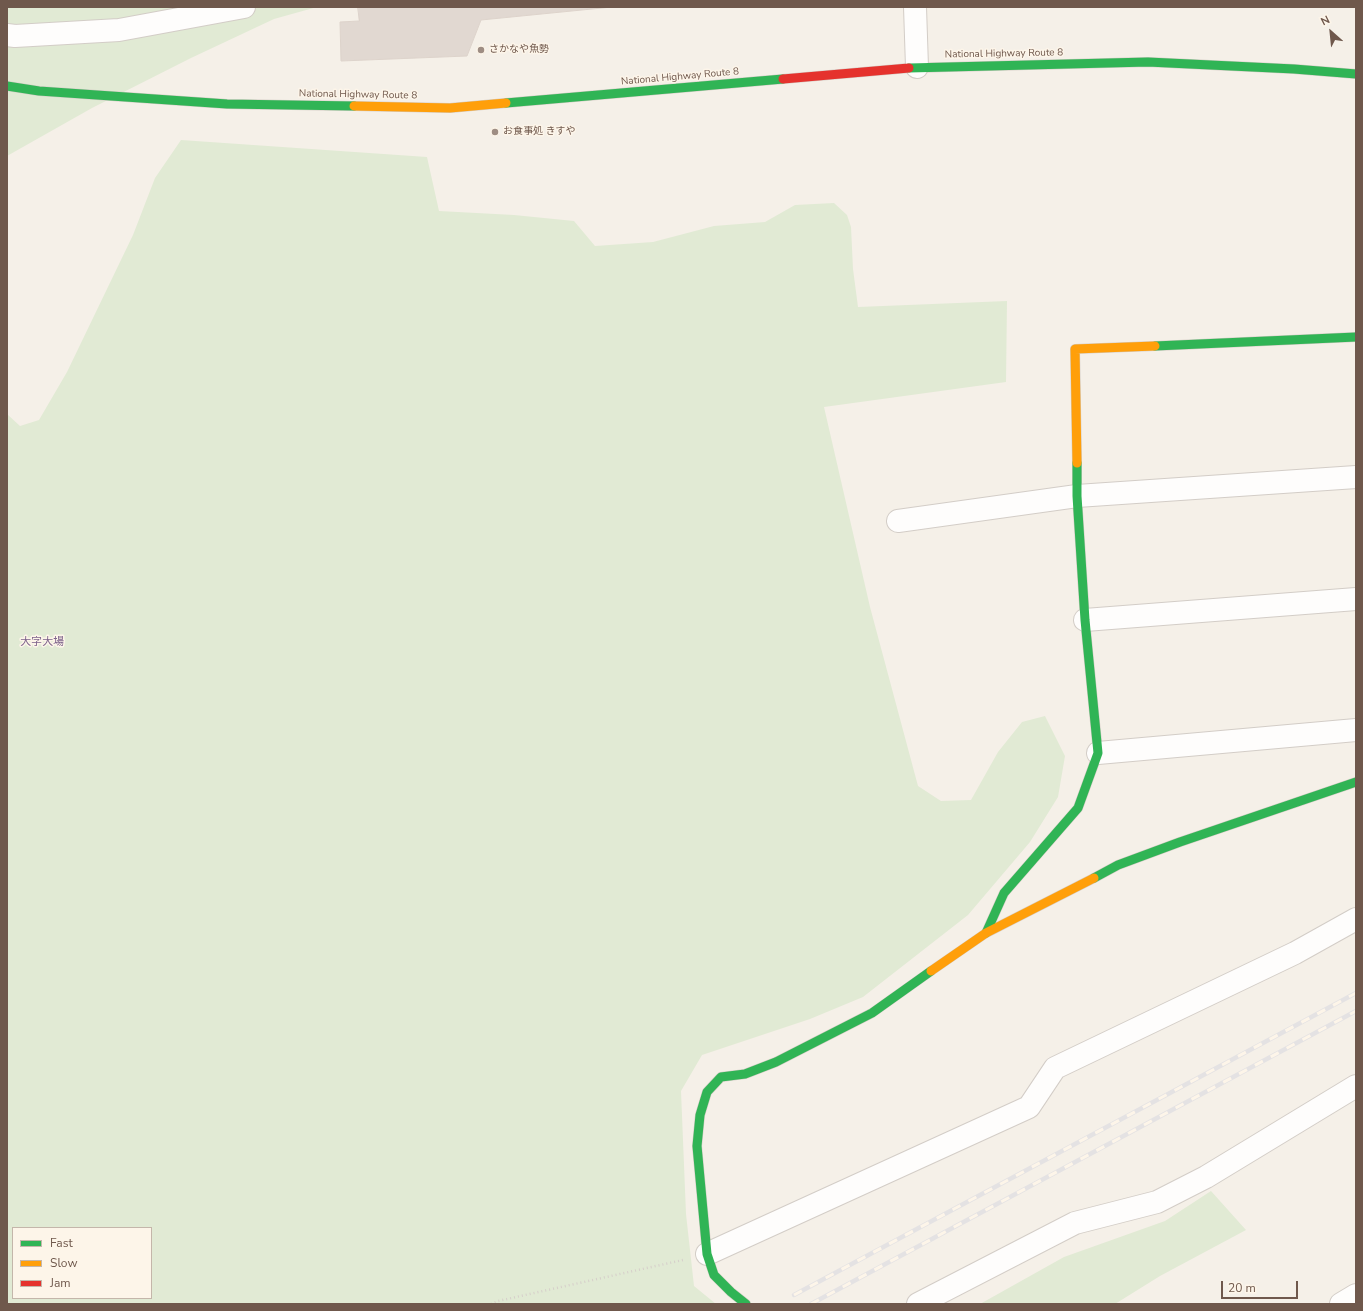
<!DOCTYPE html>
<meta charset="utf-8">
<style>
body{margin:0}
#map{position:relative;width:1363px;height:1311px;overflow:hidden;background:#f5f0e8;font-family:"Nunito Sans",sans-serif}
canvas{display:block}
.frame{position:absolute;inset:0;border:8px solid #6f584c;pointer-events:none}
.legend{position:absolute;left:12px;top:1227px;width:140px;height:72px;box-sizing:border-box;background:#fdf5e9;border:1px solid #c4b6aa;margin:0;padding:5px 7px;list-style:none;font-size:12px;color:#6f584c}
.legend li{display:flex;align-items:center;gap:8px;height:20px}
.legend b{width:20px;border:1px solid #c4b6aa}
.north{position:absolute;left:1311px;top:12px;width:40px;height:40px;-webkit-text-stroke:3px #fdf5e9;paint-order:stroke;rotate:333deg;font-size:11px;font-weight:700;line-height:16px;text-align:center;color:#6f584c}
.north::after{content:'';display:block;margin:auto;width:14px;height:18px;background:#6f584c;clip-path:polygon(50% 0,100% 100%,50% 72%,0 100%)}
.scale{position:absolute;left:1221px;top:1281px;width:77px;height:18px;box-sizing:border-box;border:2px solid #6f584c;border-top:0;padding-left:5px;font-size:12px;line-height:14px;white-space:nowrap;color:#6f584c;-webkit-text-stroke:3px #fdf5e9;paint-order:stroke}
</style>
<div id="map">
<canvas width="1363" height="1311"></canvas>
<div class="frame"></div>
<ul class="legend">
<li><b style="height:5px;background:#30b455"></b>Fast</li>
<li><b style="height:5px;background:#ff9f0a"></b>Slow</li>
<li><b style="height:5px;background:#e5322d"></b>Jam</li>
</ul>
<div class="north">N</div>
<div class="scale">20 m</div>
</div>
<script>
const c = document.querySelector('canvas').getContext('2d');
c.lineJoin = 'round';
function paint(path, color) { c.fillStyle = color; c.fill(path, 'evenodd'); }
function strokePath(path, color, width, dash) { c.strokeStyle = color; c.lineWidth = width; c.lineCap = dash ? 'butt' : 'round'; c.setLineDash(dash || []); c.stroke(path); }
function label(font, color, halo, rows, align = 'center') {
  c.font = font + ' "Nunito Sans","Noto Sans JP",sans-serif'; c.lineWidth = 3; c.setLineDash([]); c.textBaseline = 'middle'; c.strokeStyle = halo; c.fillStyle = color; for (const [text, x, y, turn = 0] of rows) {
    c.save(); c.translate(x, y); c.rotate((+turn || 0) * Math.PI / 180); c.textAlign = isNaN(turn) ? turn : align; if (halo) c.strokeText(text, 0, 0); c.fillText(text, 0, 0); c.restore();
  }
}
paint(new Path2D(`
 M7,7h310l-43,12 -83,39 -99,50 -85,48z
 M181,140l246,17 12,54 75,4 60,6 21,25 58,-4 61,-16 51,-4 30,-17 39,-2 13,12 4,12 2,42 5,38 149,-6 -1,81 -182,25 46,200 48,179 23,15 30,-1 27,-48 24,-30 23,-6 20,40 -7,41 -28,45 -62,73 -105,82 -53,22 -108,36 -21,36 5,123 8,72 22,18h-709v-890l13,12 19,-6 28,-48 66,-137 22,-57zM13,1228h138v70h-138z
 M1211,1191l35,39 -86,46 -45,28h-135l84,-47 101,-36z`), '#e1ead4');
const building = new Path2D(`
 M358,7h254l-131,13 -14,36 -126,5 -1,-39 19,-1z`);
paint(building, '#e1d8d1');
strokePath(building, '#ddd3cb', 1);
const street = new Path2D(`
 M915,7l2,60
 M7,35l8,1 104,-6 125,-23
 M898,521l179,-25 279,-19
 M1085,620l271,-21
 M1098,753l258,-23
 M707,1254l322,-147 26,-39 240,-115 61,-34
 M918,1304l157,-81 82,-21 49,-25 150,-91
 M1341,1304l15,-9`);
const fast = new Path2D(`
 M909,68l239,-6 146,7 62,5
 M7,86l32,5 188,13 127,2
 M506,103l277,-24
 M1155,346l201,-9
 M1094,878l24,-13 62,-23 176,-60
 M986,933l18,-40 74,-85 20,-55 -13,-133 -8,-124v-33
 M746,1304l-15,-12 -17,-17 -7,-21 -10,-108 3,-31 7,-23 14,-15 24,-3 31,-12 96,-49 59,-42`);
const slow = new Path2D(`
 M354,106l96,2 56,-5
 M1077,463l-2,-114 80,-3
 M931,971l55,-38 108,-55`);
const jam = new Path2D(`
 M783,79l126,-11`);
strokePath(street, '#d3cdc7', 24);
strokePath(fast, '#d4ccc5', 10);
strokePath(slow, '#d4ccc5', 10);
strokePath(jam, '#d4ccc5', 10);
strokePath(new Path2D(`
 M491,1304l7,-3 185,-41`), '#d6cfca', 2.5, [1, 3]);
strokePath(street, '#fefdfc', 22);
strokePath(fast, '#30b455', 9);
strokePath(slow, '#ff9f0a', 9);
strokePath(jam, '#e5322d', 9);
const rail = new Path2D(`
 M794,1295l562,-302
 M811,1304l545,-293`);
strokePath(rail, '#e4e2e3', 4.5);
strokePath(rail, '#fdf5e9', 3, [9]);
for (const [x, y, r, color] of [
 [481,50,4,"#9e8d83"],
 [495,132,4,"#9e8d83"]
]) { const dot = new Path2D(); dot.arc(x, y, r, 0, 2 * Math.PI); c.fillStyle = color; c.fill(dot); strokePath(dot, '#fdf5e9', 1.5); }
label('10px', '#6f584c', '#fdf5e9', [
 ["さかなや魚勢",489,50],
 ["お食事処 きすや",503,132]
], 'left');
label('10px', '#6f584c', '#fdf5e9', [
 ["National Highway Route 8",1004,54,-1],
 ["National Highway Route 8",680,77,-5],
 ["National Highway Route 8",358,95,1]
]);
label('11px', '#7e648c', '#fdf5e9', [
 ["大字大場",42,642]
]);
</script>
